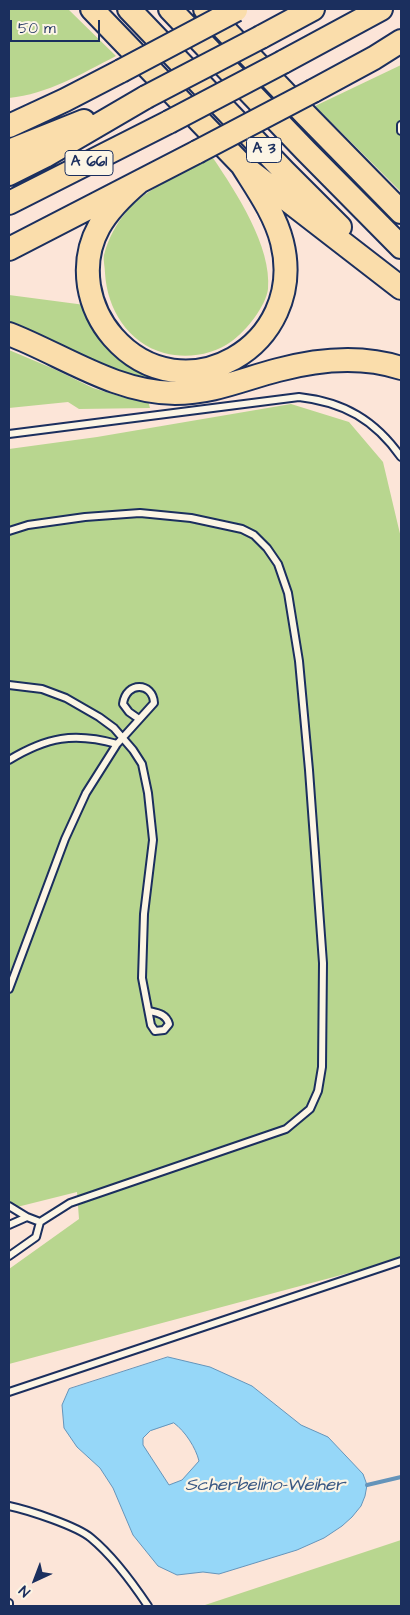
<!DOCTYPE html>
<style>
body{margin:0}
#map{position:relative;width:410px;height:1615px;overflow:hidden;background:#fce5d8;font-family:"Architects Daughter",sans-serif}
canvas{display:block}
.frame{position:absolute;inset:0;border:10px solid #1b2f5e;pointer-events:none}
.north{position:absolute;left:10px;top:1555px;width:50px;height:50px;-webkit-text-stroke:4px #fcf5e5;paint-order:stroke;rotate:223deg;font-size:14px;font-weight:700;line-height:20px;text-align:center;color:#1b2f5e}
.north::after{content:'';display:block;margin:auto;width:18px;height:22px;background:#1b2f5e;clip-path:polygon(50% 0,100% 100%,50% 72%,0 100%)}
.scale{position:absolute;left:10px;top:20px;width:90px;height:22px;box-sizing:border-box;border:2px solid #1b2f5e;border-top:0;padding-left:6px;font-size:15px;line-height:18px;white-space:nowrap;color:#1b2f5e;-webkit-text-stroke:4px #fcf5e5;paint-order:stroke}
</style>
<div id="map">
<canvas width="410" height="1615"></canvas>
<div class="frame"></div>
<div class="north">N</div>
<div class="scale">50 m</div>
</div>
<script>
const c = document.querySelector('canvas').getContext('2d');
c.lineJoin = 'round';
function paint(path, color) { c.fillStyle = color; c.fill(path, 'evenodd'); }
function strokePath(path, color, width, dash) { c.strokeStyle = color; c.lineWidth = width; c.lineCap = dash ? 'butt' : 'round'; c.setLineDash(dash || []); c.stroke(path); }
function label(font, color, halo, rows, align = 'center') {
  c.font = font + ' "Architects Daughter",sans-serif'; c.lineWidth = 4.5; c.setLineDash([]); c.textBaseline = 'middle'; c.strokeStyle = halo; c.fillStyle = color; for (const [text, x, y, turn = 0] of rows) {
    c.save(); c.translate(x, y); c.rotate((+turn || 0) * Math.PI / 180); c.textAlign = isNaN(turn) ? turn : align; if (halo) c.strokeText(text, 0, 0); c.fillText(text, 0, 0); c.restore();
  }
}
paint(new Path2D(`
 M9,9h59l48,47c-35,18 -68,38 -107,42z
 M401,65v127l-86,-86z
 M213,158c23,34 59,89 55,131 -2,17 -22,42 -36,52 -19,14 -45,18 -68,12 -36,-10 -57,-44 -59,-80 0,-6 -2,-13 -1,-18 4,-16 12,-31 23,-44 20,-24 59,-39 86,-53z
 M9,295l76,10 64,68v10l-140,-55z
 M9,350l45,19 39,19 29,9 26,4 2,7 -71,1 -11,-7 -59,6z
 M291,404l58,18 34,40 18,76v721l-392,105v-95l70,-50 -2,-27 -68,17v-760l88,-12z
 M401,1540v66h-199z`), '#b8d68f');
const water = new Path2D(`
 M168,1357l42,10 42,19 49,39 27,12 35,37 4,11 -2,11 -4,10 -9,11 -10,9 -18,12 -27,12 -78,24 -16,-2 -26,3 -19,-9 -25,-31 -20,-47 -13,-20 -23,-21 -13,-19 -2,-23 7,-16zM174,1423c11,8 22,25 25,38l-17,19 -13,5 -26,-40v-7l7,-7z`);
paint(water, '#96d7f8');
strokePath(water, '#6594ba', 1);
strokePath(new Path2D(`
 M367,1485l34,-8`), '#6594ba', 4);
const service = new Path2D(`
 M401,125v6
 M9,434l290,-37c45,5 76,23 102,60
 M9,531l19,-6 57,-8 55,-4 51,5 51,11 12,6 13,13 11,16 10,29 11,68 10,109 14,193 -1,104 -4,24 -8,18 -24,20 -216,74 -30,19 -4,15 -27,19
 M9,685l33,4 24,9 33,19 15,11 19,22 9,14 6,29 5,47 -9,74 -2,64 9,47 4,6 9,-1 5,-6c-3,-10 -11,-11 -20,-13
 M9,760c38,-23 65,-28 108,-16
 M9,989l56,-150 21,-46 31,-49 37,-41c-1,-21 -28,-22 -31,1l6,8 10,7
 M9,1206l18,11
 M9,1225l18,-8 13,5
 M9,1392l392,-131
 M9,1506c19,4 68,20 82,32 23,19 41,44 57,68
 M9,1603v3`);
const motorway = new Path2D(`
 M92,9l150,156 159,123
 M129,9l155,162 56,56
 M170,9l136,142 95,96
 M205,9l100,105 96,98
 M261,37l52,-28
 M283,62l98,-53
 M313,91l61,-33 27,-17
 M9,126l56,-26 56,-29
 M9,151l75,-30
 M9,174l36,-18 101,-59
 M139,182c-33,28 -57,57 -50,104 3,18 11,36 24,51 70,80 195,9 169,-95 -7,-28 -25,-53 -40,-77
 M9,203l160,-81
 M9,249l188,-97
 M9,334c54,21 107,59 166,59 38,0 68,-14 103,-23 41,-11 83,-15 123,-2`);
strokePath(service, '#1b2f5e', 10);
strokePath(motorway, '#1b2f5e', 26);
strokePath(service, '#fcf5e5', 6);
strokePath(motorway, '#faddab', 22);
const motorwayBridge = new Path2D(`
 M121,71l115,-61
 M146,97l115,-60
 M169,122l114,-60
 M197,152l116,-61`);
strokePath(motorwayBridge, '#1b2f5e', 26, []);
strokePath(motorwayBridge, '#faddab', 22);
for (const [x, y, w] of [
 [264,150,35],
 [89,163,48]
]) { const box = new Path2D(); box.roundRect(x - w / 2, y - 12.5, w, 25, 4); c.fillStyle = '#fcf5e5'; c.fill(box); strokePath(box, '#1b2f5e', 1); }
label('bold 15px', '#1b2f5e', null, [
 ["A 3",264,150],
 ["A 661",89,163]
]);
label('italic 18px', '#3a5984', '#fcf5e5', [
 ["Scherbelino-Weiher",265,1486]
]);
</script>
